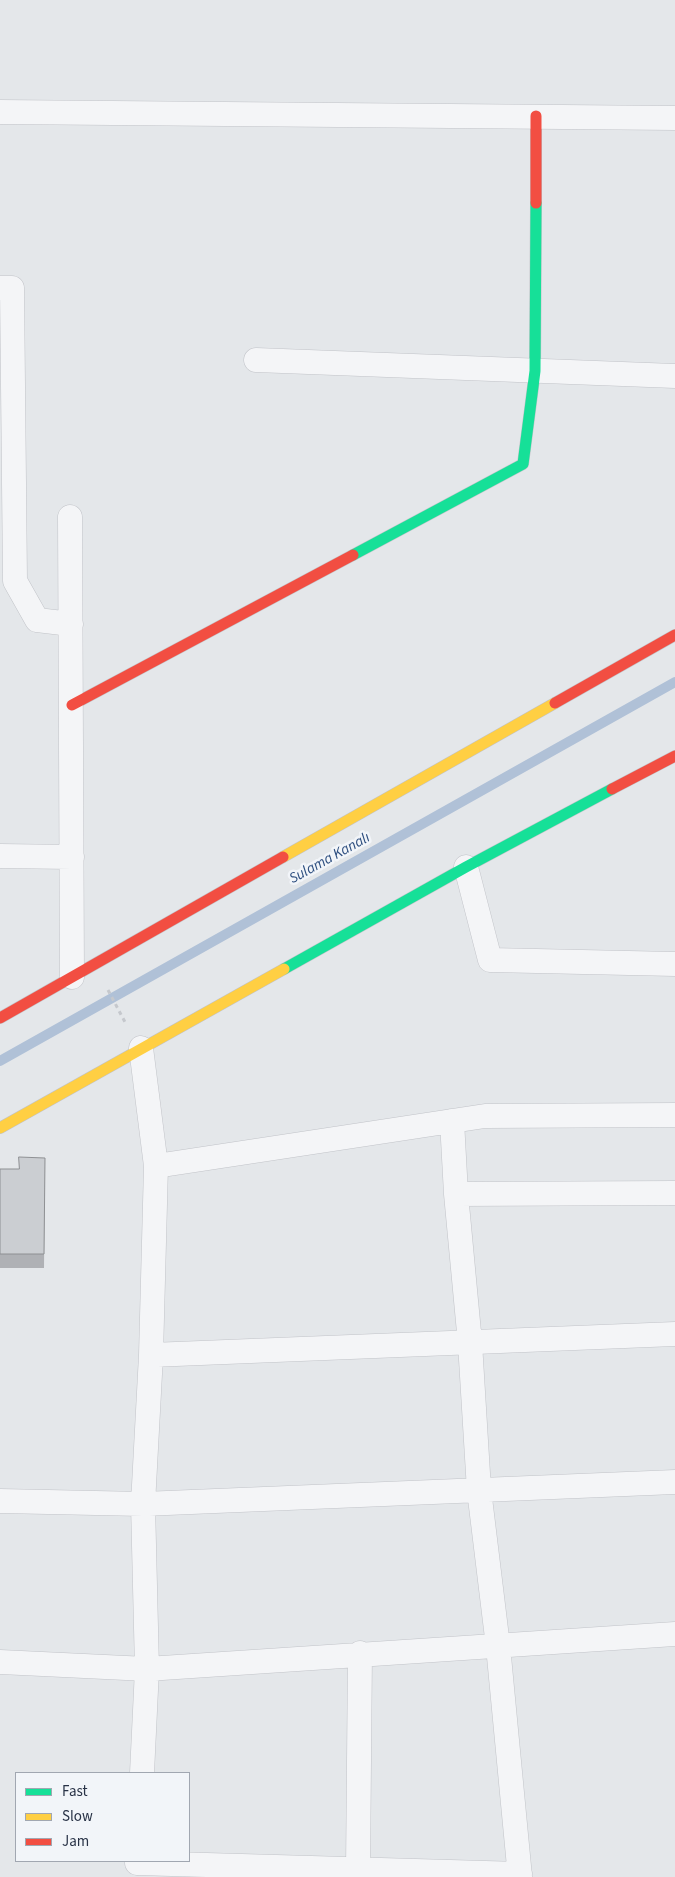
<!DOCTYPE html>
<meta charset="utf-8">
<style>
body{margin:0}
#map{position:relative;width:675px;height:1877px;overflow:hidden;background:#e4e7ea;font-family:"Source Sans 3",sans-serif}
canvas{display:block}
.legend{position:absolute;left:15px;top:1772px;width:175px;height:90px;box-sizing:border-box;background:#f2f5f9;border:1px solid #a1a7b1;margin:0;padding:6px 9px;list-style:none;font-size:15px;color:#283246}
.legend li{display:flex;align-items:center;gap:10px;height:25px}
.legend b{width:25px;border:1px solid #a1a7b1}
</style>
<div id="map">
<canvas width="675" height="1877"></canvas>
<ul class="legend">
<li><b style="height:6px;background:#16e098"></b>Fast</li>
<li><b style="height:6px;background:#ffcf43"></b>Slow</li>
<li><b style="height:6px;background:#f24e42"></b>Jam</li>
</ul>
</div>
<script>
const c = document.querySelector('canvas').getContext('2d');
c.lineJoin = 'round';
function strokePath(path, color, width, dash) { c.strokeStyle = color; c.lineWidth = width; c.lineCap = dash ? 'butt' : 'round'; c.setLineDash(dash || []); c.stroke(path); }
function paint(path, color) { c.fillStyle = color; c.fill(path, 'evenodd'); }
function label(font, color, halo, rows, align = 'center') {
  c.font = font + ' "Source Sans 3",sans-serif'; c.lineWidth = 5; c.setLineDash([]); c.textBaseline = 'middle'; c.strokeStyle = halo; c.fillStyle = color; for (const [text, x, y, turn = 0] of rows) {
    c.save(); c.translate(x, y); c.rotate((+turn || 0) * Math.PI / 180); c.textAlign = isNaN(turn) ? turn : align; if (halo) c.strokeText(text, 0, 0); c.fillText(text, 0, 0); c.restore();
  }
}
strokePath(new Path2D(`
 M0,1061l675,-379`), '#b0c1d7', 10);
const street = new Path2D(`
 M0,112l675,6
 M0,288h12l3,293 22,39 34,4
 M256,360l419,16
 M70,517l2,460
 M0,856l72,1
 M466,867l24,93 185,4
 M141,1048l15,118 -5,189 -8,149 4,165 -5,104
 M452,1121l4,73 14,149 9,147 19,156 22,231
 M156,1166l329,-50 190,-1
 M456,1194l219,-1
 M151,1355l524,-21
 M0,1501l143,3 532,-22
 M0,1662l147,7 528,-35
 M137,1863l383,11
 M358,1870l2,-217`);
const fast = new Path2D(`
 M353,555l170,-91 12,-93 1,-168
 M284,969l182,-102 146,-78`);
const slow = new Path2D(`
 M283,857l272,-154
 M0,1128l284,-159`);
const jam = new Path2D(`
 M536,203v-87
 M555,703l120,-68
 M72,705l281,-150
 M612,789l63,-33
 M0,1018l283,-161`);
strokePath(street, '#c1c3c8', 25);
strokePath(fast, '#c1c3c8', 12);
strokePath(slow, '#c1c3c8', 12);
strokePath(jam, '#c1c3c8', 12);
strokePath(new Path2D(`
 M108,990l18,34`), '#c5c8cd', 3, [4, 4]);
strokePath(street, '#f4f5f7', 24);
strokePath(fast, '#16e098', 11);
strokePath(slow, '#ffcf43', 11);
strokePath(jam, '#f24e42', 11);
paint(new Path2D(`
 M45,1158l-1,110h-44v-99h19z`), '#afb1b5');
const building = new Path2D(`
 M19,1157l26,1 -1,96h-44v-85h19z`);
paint(building, '#cbced2');
strokePath(building, '#8e9093', 1);
label('italic 15px', '#2d4e7f', '#f2f5f9', [
 ["Sulama Kanalı",330,859,-29]
]);
</script>
